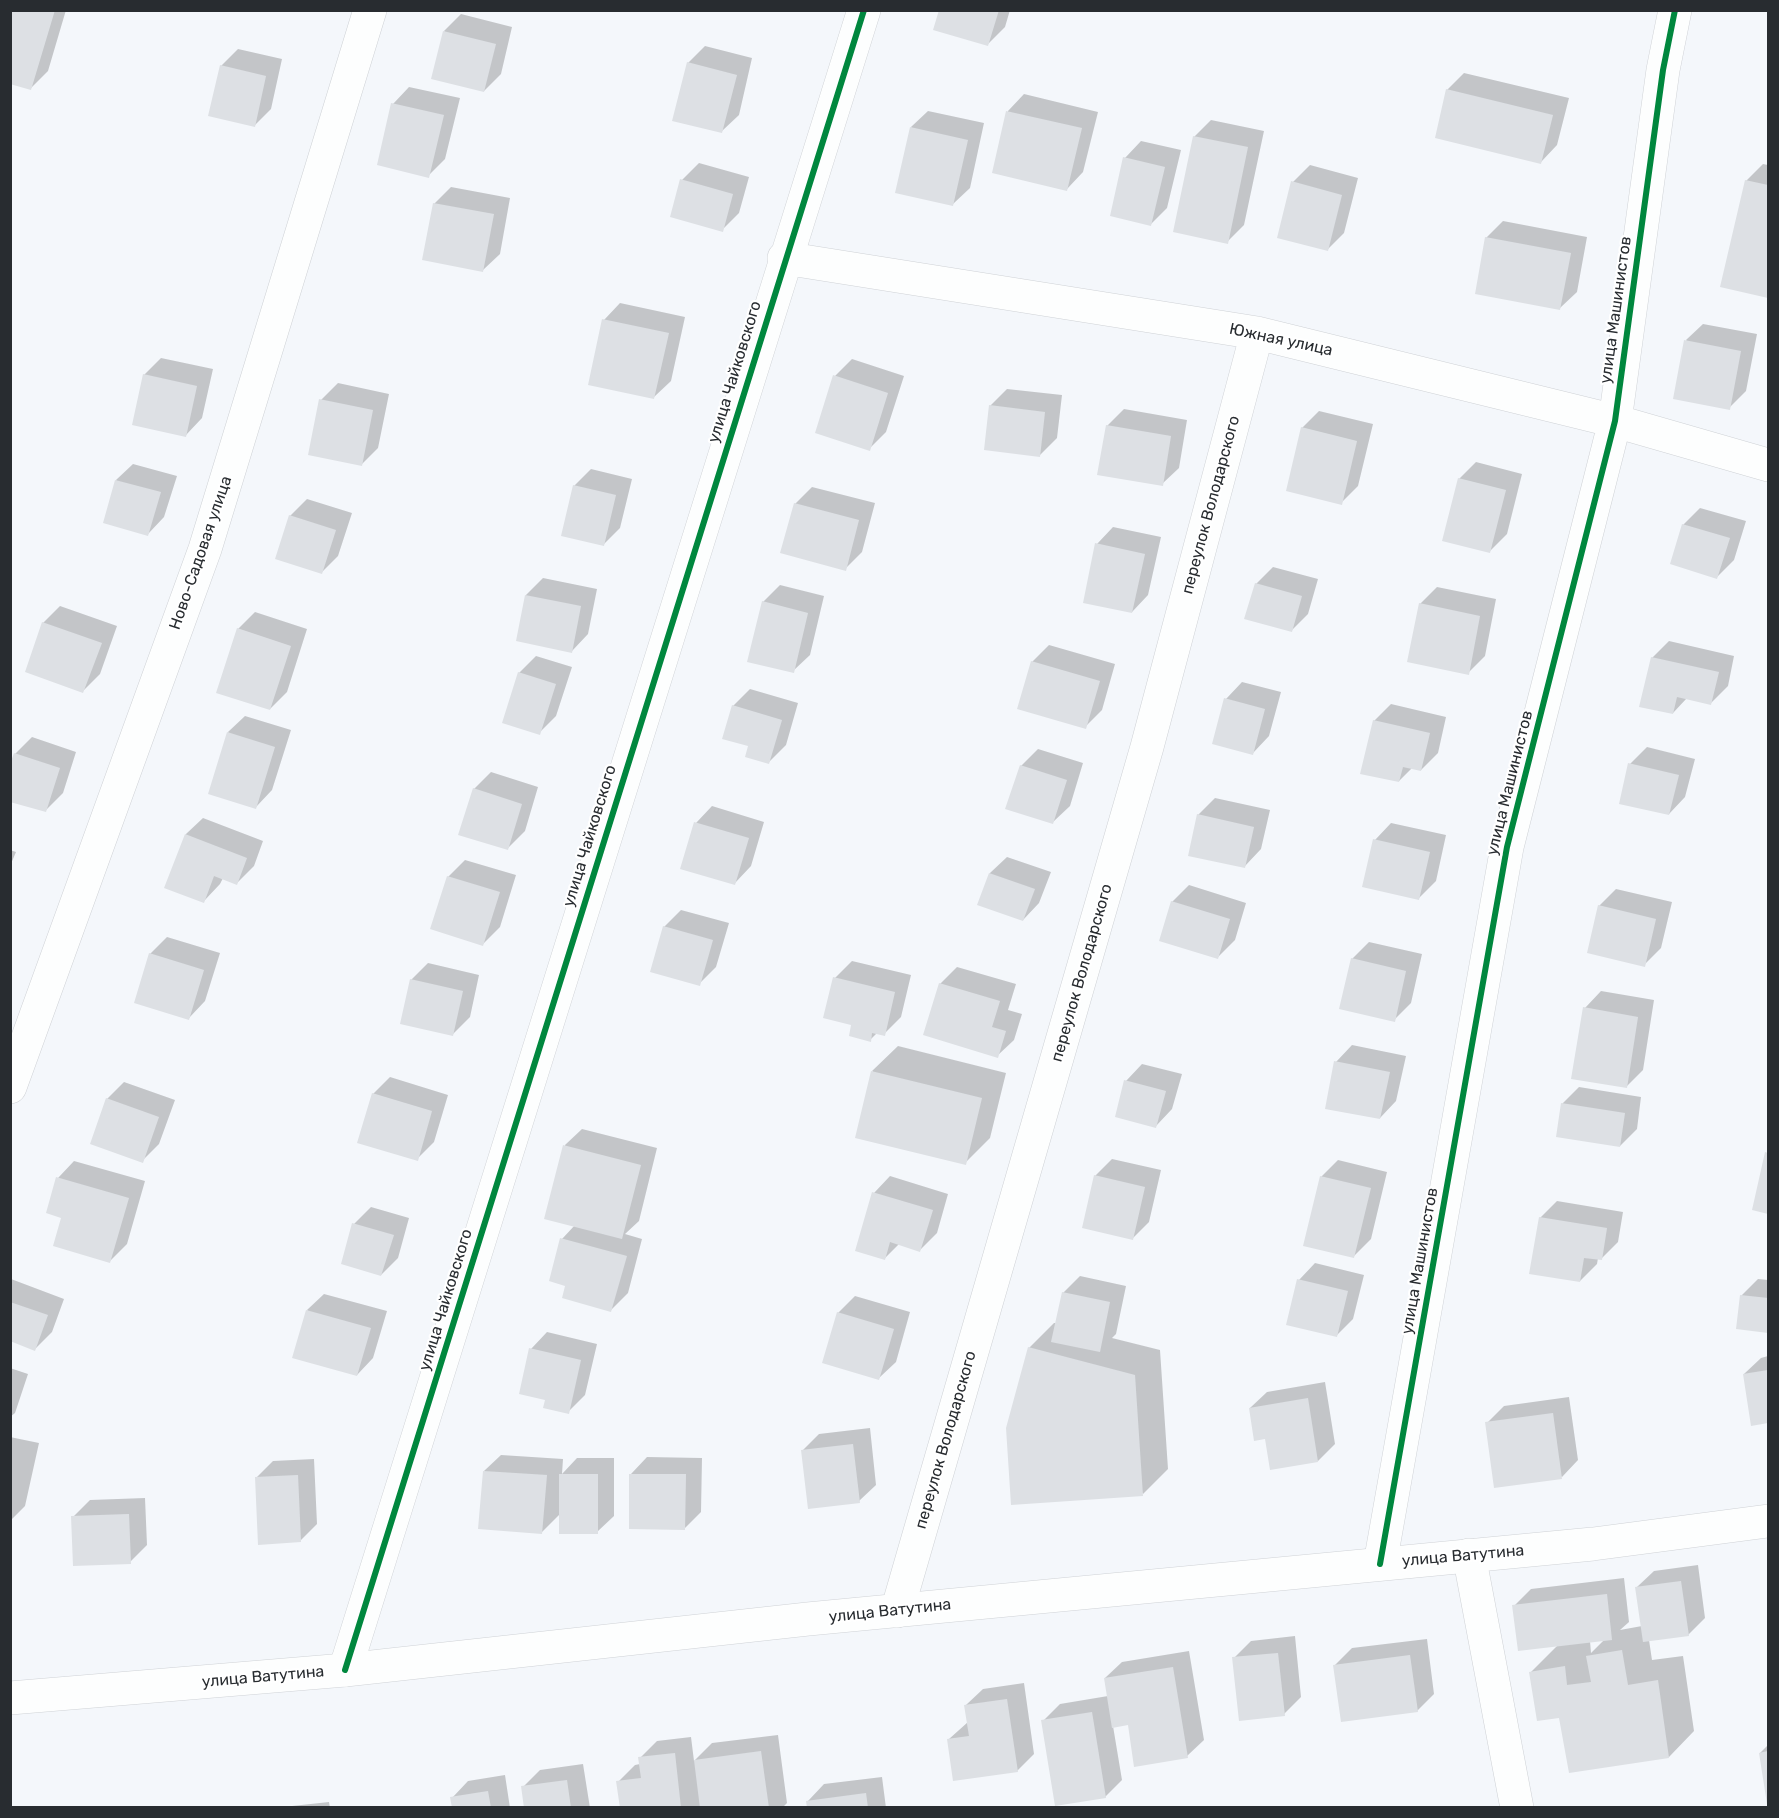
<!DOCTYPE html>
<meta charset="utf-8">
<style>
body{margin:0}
#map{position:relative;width:1779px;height:1818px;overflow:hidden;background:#f4f7fb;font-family:Rubik,sans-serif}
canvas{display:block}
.frame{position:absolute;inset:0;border:12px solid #282c30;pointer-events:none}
</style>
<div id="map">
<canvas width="1779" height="1818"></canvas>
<div class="frame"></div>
</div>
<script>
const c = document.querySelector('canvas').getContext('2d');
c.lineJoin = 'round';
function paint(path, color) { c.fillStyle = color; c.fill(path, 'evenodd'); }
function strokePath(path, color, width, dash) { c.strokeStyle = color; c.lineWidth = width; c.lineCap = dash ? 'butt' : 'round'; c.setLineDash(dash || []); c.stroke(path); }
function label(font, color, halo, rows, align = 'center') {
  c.font = font + ' Rubik,sans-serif'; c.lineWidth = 4.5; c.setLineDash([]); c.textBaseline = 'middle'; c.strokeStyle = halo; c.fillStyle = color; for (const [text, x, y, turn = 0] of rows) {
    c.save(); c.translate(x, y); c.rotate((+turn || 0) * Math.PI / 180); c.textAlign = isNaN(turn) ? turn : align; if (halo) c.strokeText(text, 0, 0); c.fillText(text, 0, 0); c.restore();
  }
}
paint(new Path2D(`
 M10,10h56l-18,61 -17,17z
 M941,10h69l-5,17 -17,17z
 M461,14l51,13 -11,47 -17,17 -40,-60z
 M705,46l47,12 -13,57 -17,16 -34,-68z
 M238,49l44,10 -11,50 -17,17 -33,-60z
 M1464,73l105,25 -12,47 -16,17 -94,-72z
 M409,87l51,11 -15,61 -17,17 -35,-72z
 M1024,94l74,18 -15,60 -16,17 -73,-17 14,-61z
 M928,111l56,12 -14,65 -17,16 -42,-77z
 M1211,120l53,11 -20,94 -17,17 -33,-105z
 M1141,141l40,9 -14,58 -16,16 -26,-66z
 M699,163l50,14 -10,36 -17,17 -40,-50z
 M1763,164l5,1v132l-22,-116z
 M1310,165l48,13 -14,55 -17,17 -34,-68z
 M451,187l59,11 -10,56 -17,16 -49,-66z
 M1503,221l84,16 -10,55 -17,16 -74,-70z
 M620,303l65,14 -14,64 -17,16 -50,-77z
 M1703,324l54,10 -11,57 -17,17 -43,-68z
 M161,358l52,11 -11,49 -16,17 -42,-60z
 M852,359l52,17 -18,56 -17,17 -34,-73z
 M338,383l51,11 -11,54 -16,16 -41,-64z
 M1007,389l55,6 -5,43 -17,17 -50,-49z
 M1124,409l63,11 -8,48 -17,16 -55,-58z
 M1319,411l54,13 -15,62 -17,17 -39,-75z
 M1476,462l46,12 -15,60 -17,17 -31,-72z
 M133,464l44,12 -13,41 -16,17 -32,-54z
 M591,469l41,10 -12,49 -16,16 -30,-58z
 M812,487l63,16 -13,49 -17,17 -50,-65z
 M307,499l45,14 -14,43 -16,16 -32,-56z
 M1700,508l46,13 -12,39 -17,17 -34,-52z
 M1113,527l48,10 -13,58 -16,17 -35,-68z
 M1273,567l45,12 -10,35 -16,16 -36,-46z
 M543,578l54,11 -9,45 -16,17 -54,-11 8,-45z
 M780,585l44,11 -14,59 -17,16 -30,-69z
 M1437,587l59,12 -11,57 -17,17 -48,-69z
 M60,606l57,20 -17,48 -17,17 -40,-68z
 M255,612l52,17 -20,63 -17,17 -32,-80z
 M1669,641l65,15 -6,30 -17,17 -24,-5 -14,15 -21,-55z
 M1049,645l66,19 -13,46 -17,17 -53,-65z
 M536,656l36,11 -16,49 -17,17 -20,-60z
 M1242,682l39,10 -12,44 -16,17 -27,-54z
 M750,689l48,14 -12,42 -17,17 -19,-17 -17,-39z
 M1391,704l55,13 -8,36 -17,17 -9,-2 -13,13 -25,-60z
 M245,716l46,14 -19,60 -16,17 -28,-75z
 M32,737l44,15 -13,41 -17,17 -31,-56z
 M1647,747l48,12 -10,38 -16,17 -39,-50z
 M1038,749l45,14 -13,43 -17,16 -32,-56z
 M491,772l47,15 -13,44 -17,17 -34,-59z
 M1215,798l55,12 -9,39 -16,17 -47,-51z
 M712,806l52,16 -13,44 -16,17 -39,-60z
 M203,818l60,23 -9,25 -17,17 -14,-5 -3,6 -16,17 -38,-14 20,-53z
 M1391,823l55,12 -10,46 -17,17 -44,-58z
 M10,850l6,2 -6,14z
 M1007,857l44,15 -12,31 -16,17 -44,-16 11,-31z
 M465,860l51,15 -16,52 -17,17 -35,-67z
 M1189,885l57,18 -11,37 -17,17 -46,-55z
 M1616,889l56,13 -11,46 -17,17 -45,-59z
 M681,910l48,13 -13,44 -17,17 -35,-57z
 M167,937l53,16 -15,48 -16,17 -39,-64z
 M1369,942l53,12 -11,49 -17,17 -42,-61z
 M852,961l59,14 -10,42 -17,17 -6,-2 -8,8 -17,-16 -18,-46z
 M428,963l51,12 -9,42 -17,17 -42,-54z
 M957,967l59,17 -8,26 14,4 -8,26 -17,16 -57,-72z
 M1601,991l53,9 -11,70 -17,17 -41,-79z
 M1352,1045l54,11 -10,45 -16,17 -44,-56z
 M898,1046l108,27 -16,65 -25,25 -93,-92z
 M1142,1064l40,10 -10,35 -16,17 -30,-45z
 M390,1077l58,18 -14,47 -17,17 -44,-65z
 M124,1082l51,18 -16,44 -17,17 -35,-62z
 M1579,1087l62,10 -4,32 -17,17 -58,-42z
 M582,1129l75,19 -18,73 -14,13 17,5 -14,54 -17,17 -49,-71 13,-14 -10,-80z
 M1768,1150v62l-14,-3z
 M1112,1159l49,11 -12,52 -16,16 -38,-62z
 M1338,1160l49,12 -16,67 -17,17 -33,-79z
 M74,1161l71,20 -18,63 -17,17 -47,-44 -5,-39z
 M890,1176l58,18 -11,39 -17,17 -21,-6 -14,14 -11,-65z
 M1557,1201l66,11 -5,30 -17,17 -3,-1 -1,6 -17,17 -40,-63z
 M371,1207l38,11 -11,40 -17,17 -27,-51z
 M1315,1263l49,12 -11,44 -17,17 -37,-56z
 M1080,1276l46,10 -10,48 -4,4 48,12 8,119 -25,25 -114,-146 25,-25h3l6,-30z
 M11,1279l53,20 -12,33 -17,17 -25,-9z
 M1758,1279l10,1v51l-30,-3 3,-32z
 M324,1294l63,17 -14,47 -16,17 -50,-65z
 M855,1296l55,16 -14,50 -17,16 -41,-65z
 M547,1332l50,12 -12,51 -17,17 -21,-13 -16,-50z
 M1768,1356v66l-16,2 -8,-50 17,-16z
 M10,1368l18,6 -13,39 -5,4z
 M1325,1382l10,62 -17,17 -52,-23 -16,-30 17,-16z
 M1569,1397l9,63 -16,17 -75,-54 17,-17z
 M870,1428l6,57 -17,16 -57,-50 17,-17z
 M10,1437l29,6 -14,63 -15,15z
 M501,1455l62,4 -1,15 15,-16h37v58l-17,16 -36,-19 -19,19 -58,-61z
 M647,1457l55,1 -1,54 -16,16 -54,-54z
 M314,1459l3,65 -17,17 -44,-63 17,-17z
 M145,1498l2,47 -17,17 -57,-45 17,-17z
 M1698,1565l7,53 -17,17 -39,5 3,20 31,-4 11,75 -25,26 -108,-41 -30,-44 27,-27 -44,-39 17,-17 93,-11 5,44 -9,8 22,-4 -5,-39 17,-16zM1605,1639l-14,14 -1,-12z
 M1295,1636l6,61 -17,17 -50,-56 17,-17z
 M1427,1639l7,55 -17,17 -82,-46 17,-17z
 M1189,1651l15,89 -17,16 -58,-32 -16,2 9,54 -17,17 -62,-76 17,-17 48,-8 -3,-18 17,-16z
 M1024,1683l10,71 -17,17 -68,-32 19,-17 -2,-17 17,-16z
 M778,1735l9,68 -5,5h-80v-4l-4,4h-77l-3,-26 17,-17 5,-1v-6l17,-17 34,-4 3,24 18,-18z
 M1768,1745v58l-8,-50z
 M583,1764l7,44h-64l-3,-21 17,-17z
 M505,1775l5,33h-57l-1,-10 16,-17z
 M882,1777l4,31h-77l-1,-7 16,-17z
 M329,1802l1,6h-39l1,-2z`), '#0003');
paint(new Path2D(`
 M10,10h45l-24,80 -21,-6z
 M939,10h60l-11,36 -55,-16z
 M443,31l53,13 -12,48 -53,-13z
 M687,62l50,13 -15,58 -50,-12z
 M220,65l46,11 -11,51 -47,-11z
 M1446,89l107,26 -12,49 -106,-26z
 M391,103l53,12 -15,63 -52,-13z
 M1006,111l76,17 -15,63 -75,-18z
 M910,127l58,13 -15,66 -58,-13z
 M1193,136l55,11 -20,97 -55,-12z
 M1123,157l42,10 -14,59 -41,-10z
 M680,179l53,15 -10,38 -53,-15z
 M1745,180l23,5v113l-48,-11z
 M1291,181l51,14 -14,56 -51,-13z
 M433,203l61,11 -11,58 -61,-12z
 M1485,237l86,16 -11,57 -85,-16z
 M602,319l67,14 -15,66 -66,-14z
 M1684,340l57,11 -11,59 -57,-11z
 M143,374l54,12 -11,51 -54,-12z
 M833,375l55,18 -18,58 -55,-18z
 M319,399l54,11 -11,56 -54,-11z
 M989,405l56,7 -5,45 -56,-7z
 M1106,425l65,11 -8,50 -66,-11z
 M1301,427l56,14 -15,64 -56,-14z
 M1458,478l48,12 -16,63 -48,-12z
 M115,480l46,12 -13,44 -45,-13z
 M573,485l43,10 -12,51 -43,-10z
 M794,503l65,17 -13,51 -66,-18z
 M289,515l47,15 -14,44 -47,-15z
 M1682,524l48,14 -13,41 -47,-15z
 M1095,543l50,11 -13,59 -49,-10z
 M1255,583l47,13 -10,36 -48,-13z
 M525,595l56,11 -9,47 -56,-12z
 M762,601l46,12 -14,60 -47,-11z
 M1419,603l61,13 -11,59 -62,-13z
 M42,622l60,21 -19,50 -58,-21z
 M237,628l54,18 -21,64 -54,-17z
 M1651,657l68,15 -8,33 -34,-8 -4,17 -34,-7z
 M1031,661l69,20 -14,48 -69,-20z
 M518,672l38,12 -16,51 -38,-12z
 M1224,698l41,11 -12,46 -41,-11z
 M732,705l50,15 -13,44 -24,-7 3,-11 -26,-7z
 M1373,720l57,13 -9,38 -18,-4 -4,15 -39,-8z
 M227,732l48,15 -19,62 -48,-15z
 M14,753l46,15 -14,44 -36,-10v-38z
 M1628,763l51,12 -10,40 -50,-11z
 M1020,765l47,15 -14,44 -48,-15z
 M473,788l49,16 -14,46 -50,-15z
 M1197,814l57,13 -9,41 -57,-12z
 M694,822l55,16 -14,47 -55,-16z
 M185,834l62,24 -10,27 -23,-9 -10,27 -40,-15z
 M1373,839l57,13 -11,48 -57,-13z
 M989,873l46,16 -12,32 -46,-16z
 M447,876l53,16 -17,54 -53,-17z
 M1171,901l59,18 -12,40 -59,-18z
 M1598,905l58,14 -11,48 -58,-14z
 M663,926l50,14 -13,46 -50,-14z
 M149,953l55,17 -15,50 -55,-17z
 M1351,958l55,13 -11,51 -56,-13z
 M833,977l62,15 -10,44 -13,-3 -1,9 -22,-6 2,-11 -28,-7z
 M410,979l53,12 -10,45 -53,-12z
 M939,983l61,18 -8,26 14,4 -8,27 -75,-23z
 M1583,1007l55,10 -11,71 -56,-9z
 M1334,1061l56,11 -10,47 -55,-10z
 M871,1071l111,27 -16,67 -111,-27z
 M1124,1080l42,11 -10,37 -41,-11z
 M372,1093l60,18 -14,50 -61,-18z
 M106,1098l53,19 -16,46 -53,-19z
 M1561,1103l64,10 -5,34 -64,-10z
 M563,1145l78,20 -19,74 -78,-20z
 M1765,1152l3,1v61l-16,-4z
 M1094,1175l51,12 -12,53 -51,-12z
 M1320,1176l51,12 -17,70 -51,-12z
 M56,1177l73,21 -19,65 -57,-17 8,-28 -15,-5z
 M872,1192l61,18 -13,42 -30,-10 -5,18 -30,-9z
 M1539,1217l68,11 -5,32 -18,-2 -4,24 -51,-8z
 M352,1223l42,12 -13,41 -40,-12z
 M560,1238l67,18 -16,56 -49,-14 3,-12 -16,-5z
 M1297,1279l51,12 -11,46 -51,-12z
 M1062,1292l48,10 -10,50 -49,-10z
 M1740,1295l28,3v35l-32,-4z
 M10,1302l38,13 -13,36 -25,-10z
 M306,1310l65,18 -14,48 -65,-18z
 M837,1312l57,17 -15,51 -57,-17z
 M1028,1347l107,28 8,121 -132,9 -5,-77z
 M529,1348l52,12 -12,54 -26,-6 2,-8 -26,-6z
 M1768,1370v53l-17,3 -8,-52z
 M1308,1398l10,64 -48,8 -5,-31 -11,2 -5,-33z
 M1553,1413l9,66 -68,9 -9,-66z
 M853,1444l7,59 -52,6 -7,-59z
 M483,1471l64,4 -5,59 -64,-5z
 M559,1474h39v60h-39z
 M629,1474h57l-1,56 -56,-1z
 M298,1475l3,67 -43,3 -3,-68z
 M129,1514l2,50 -58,2 -2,-50z
 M1681,1581l8,55 -46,6 -8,-55z
 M1607,1594l5,46 -94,11 -6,-46z
 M1622,1650l6,35 30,-5 11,78 -100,15 -10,-55 -22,3 -8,-49 36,-6 2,19 24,-3 -5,-26z
 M1278,1653l7,63 -46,5 -7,-64z
 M1410,1655l8,57 -77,10 -8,-57z
 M1173,1667l15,91 -54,9 -6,-42 -16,3 -8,-50z
 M1007,1699l11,73 -65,9 -6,-42 22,-3 -5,-31z
 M1092,1712l14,86 -51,8 -14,-86z
 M761,1751l8,57h-69l-6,-48z
 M1768,1751v53h-1l-8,-51z
 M675,1753l6,55h-61l-4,-27 25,-3 -3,-21z
 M567,1780l4,28h-47l-3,-22z
 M488,1791l3,17h-39l-2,-11z
 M866,1793l2,15h-61l-1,-7z`), '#dde0e4');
const minor = new Path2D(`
 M784,258l473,75 358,88 153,44
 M10,1087l195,-538 165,-539
 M1469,1555l48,253
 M1380,1564l127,-717 108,-426 48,-351 12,-60
 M897,1611l250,-864 110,-414
 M345,1670l519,-1660`);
const major = new Path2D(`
 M10,1698l335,-28 463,-51 785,-75 175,-23`);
strokePath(minor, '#cfd2d6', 34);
strokePath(major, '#cfd2d6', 34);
strokePath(minor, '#fdfefe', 33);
strokePath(major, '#fdfefe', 33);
strokePath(new Path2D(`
 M1380,1564l127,-717 108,-426 48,-351 12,-60
 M345,1670l519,-1660`), '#00873e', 6);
label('16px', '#282c30', '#fff', [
 ["улица Машинистов",1616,310,-82],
 ["Южная улица",1281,340,12],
 ["улица Чайковского",735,372,-73],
 ["переулок Володарского",1211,505,-75],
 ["Ново-Садовая улица",201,553,-71],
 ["улица Машинистов",1510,783,-76],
 ["улица Чайковского",590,836,-73],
 ["переулок Володарского",1082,973,-74],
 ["улица Машинистов",1420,1261,-80],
 ["улица Чайковского",446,1300,-73],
 ["переулок Володарского",946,1440,-74],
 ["улица Ватутина",1463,1556,-5],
 ["улица Ватутина",890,1611,-6],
 ["улица Ватутина",263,1677,-5]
]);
</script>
